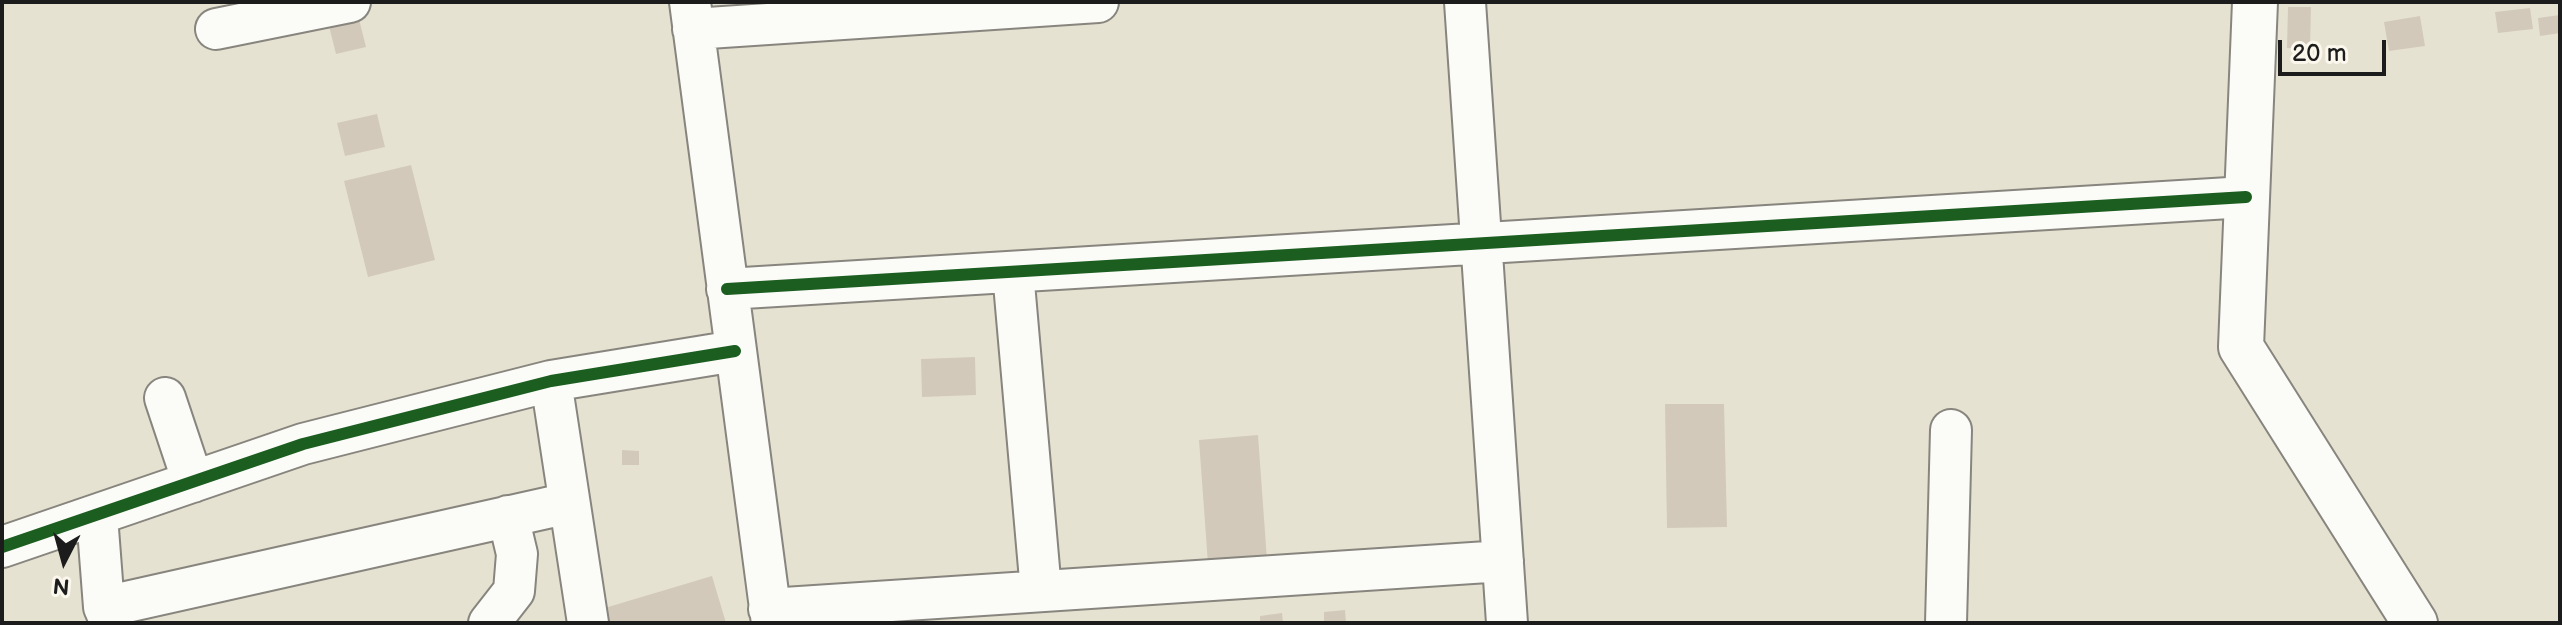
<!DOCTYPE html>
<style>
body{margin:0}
#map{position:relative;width:2562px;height:625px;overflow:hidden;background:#e6e2d2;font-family:"Balsamiq Sans",sans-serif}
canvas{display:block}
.frame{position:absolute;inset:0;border:4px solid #1c1c1c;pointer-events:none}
.north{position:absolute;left:24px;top:521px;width:80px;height:80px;-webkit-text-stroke:6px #fbf7ec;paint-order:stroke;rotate:186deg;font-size:22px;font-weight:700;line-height:32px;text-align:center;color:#1c1c1c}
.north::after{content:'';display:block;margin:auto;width:28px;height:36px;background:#1c1c1c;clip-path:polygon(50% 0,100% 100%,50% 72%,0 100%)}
.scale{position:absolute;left:2278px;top:40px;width:108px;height:36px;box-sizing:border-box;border:4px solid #1c1c1c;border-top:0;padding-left:10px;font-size:24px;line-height:28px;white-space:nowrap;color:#1c1c1c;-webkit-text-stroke:6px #fbf7ec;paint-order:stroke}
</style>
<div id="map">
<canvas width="2562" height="625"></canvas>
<div class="frame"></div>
<div class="north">N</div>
<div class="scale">20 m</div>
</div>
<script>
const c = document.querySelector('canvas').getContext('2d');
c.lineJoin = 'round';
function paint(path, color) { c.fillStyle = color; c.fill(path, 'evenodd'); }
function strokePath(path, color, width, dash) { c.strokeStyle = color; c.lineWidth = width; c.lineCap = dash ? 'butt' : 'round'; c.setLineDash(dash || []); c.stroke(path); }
paint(new Path2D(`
 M2288,7h23l-1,42 -23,-1z
 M2530,8l3,21 -35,4 -3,-21z
 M357,11l9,36 -30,7 -9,-36z
 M2560,15v18l-20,3 -2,-18z
 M2420,16l5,30 -36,5 -5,-29z
 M377,114l8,33 -40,9 -8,-33z
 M411,165l24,95 -67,17 -24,-96z
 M975,357l1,38 -54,2 -1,-38z
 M1665,404h59l3,123 -60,1z
 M1258,435l9,125 -59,4 -9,-124z
 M622,450l17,1v14h-17z
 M712,576l14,47h-124l-4,-13z
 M1345,610l1,13h-22v-11z
 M1282,613l1,10h-23v-7z`), '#d2c9ba');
const street = new Path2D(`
 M690,2l82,621
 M1465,2l42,621
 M216,29l134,-27
 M693,29l405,-27
 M1013,272l28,319
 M727,289l1519,-92
 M551,381l37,242
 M165,398l28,84
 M97,516l7,91 7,16
 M2,547l301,-103 248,-63 184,-30
 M104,607l465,-104
 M769,609l734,-48
 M489,623l25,-32 3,-37 -9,-38
 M1946,623l5,-193`);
const secondary = new Path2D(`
 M2255,2l-14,345 174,276`);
strokePath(street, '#87857d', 44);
strokePath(secondary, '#87857d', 48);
strokePath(street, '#fbfbf8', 40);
strokePath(secondary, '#fbfbf8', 44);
strokePath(new Path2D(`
 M727,289l1519,-92
 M2,547l301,-103 248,-63 184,-30`), '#1b5e20', 12);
</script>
